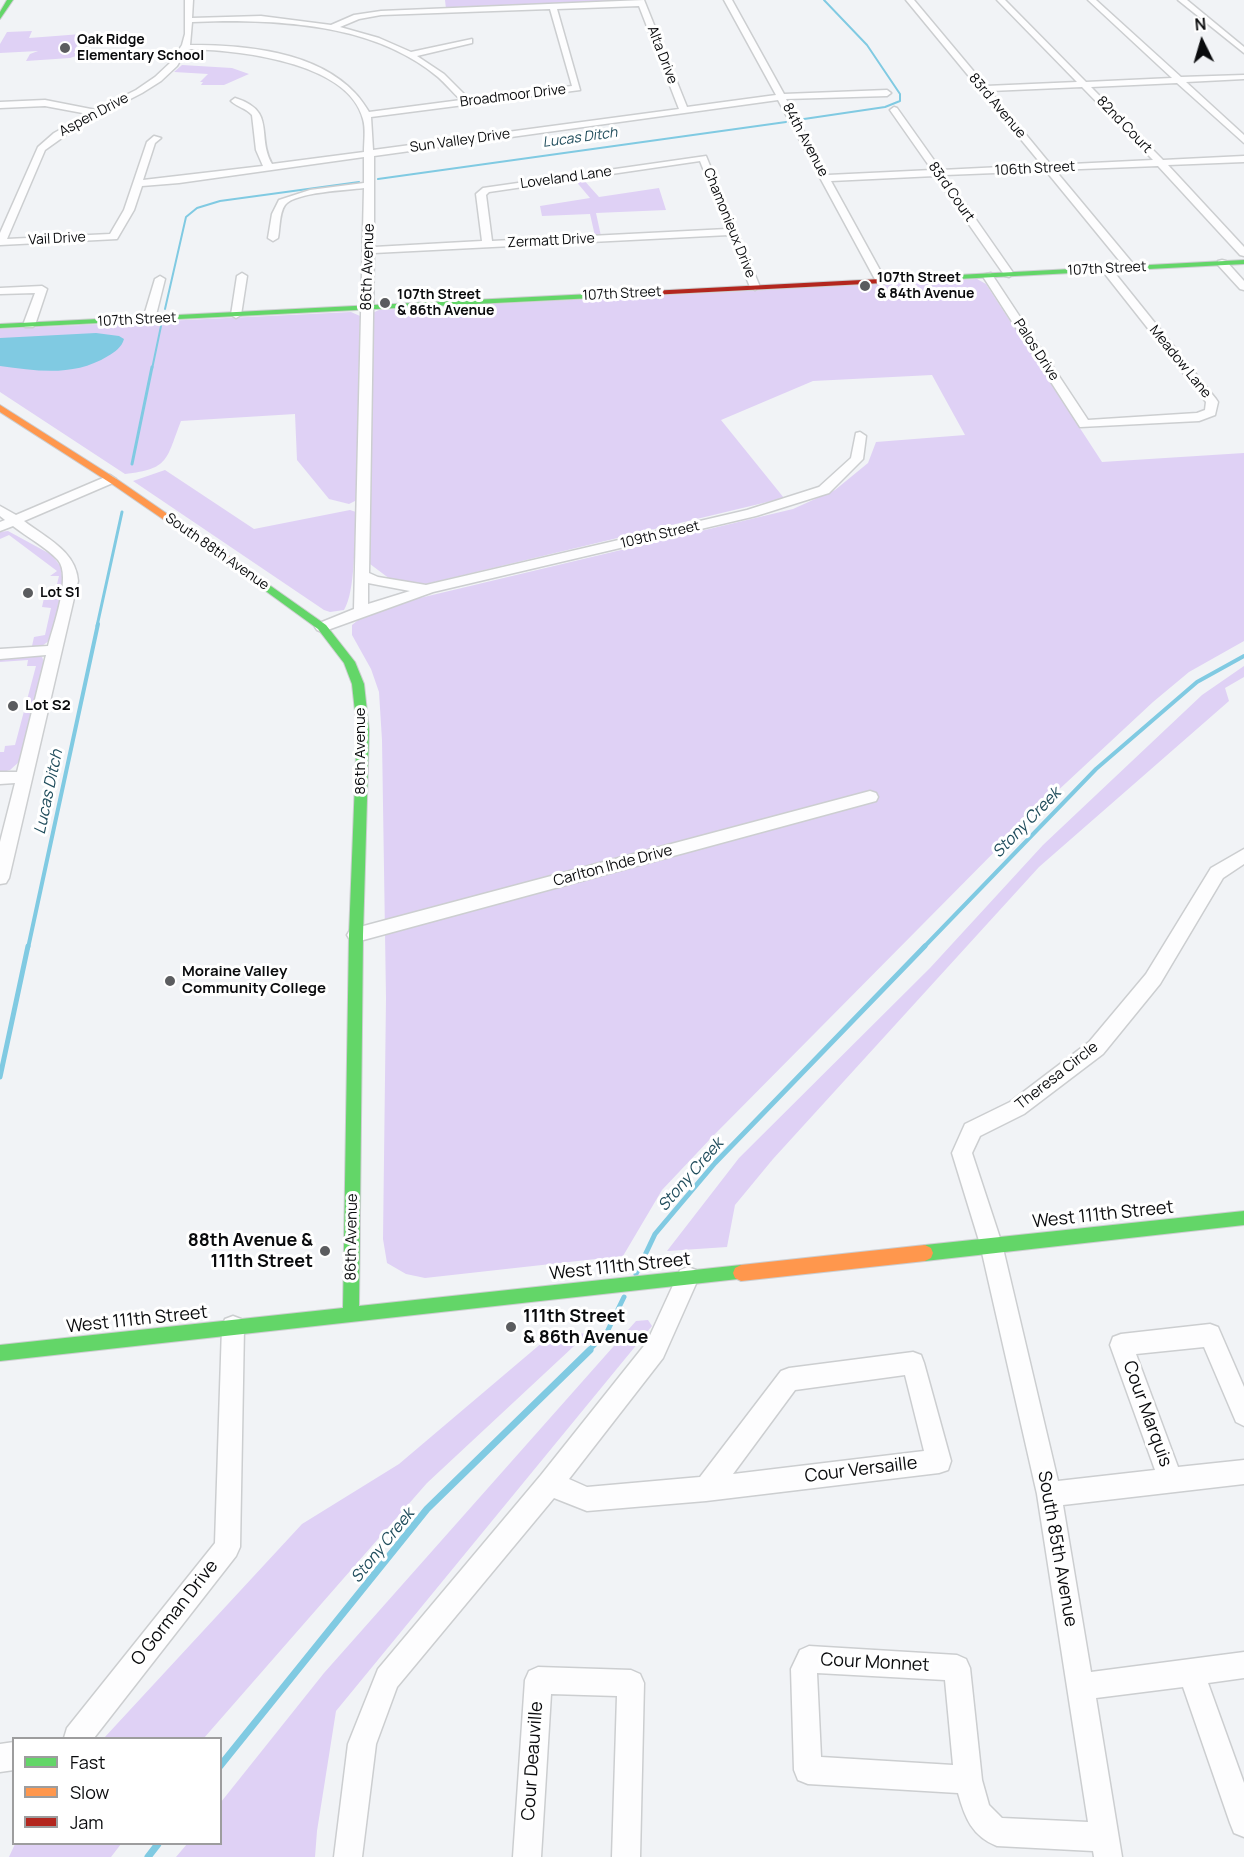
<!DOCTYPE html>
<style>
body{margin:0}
#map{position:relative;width:1244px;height:1857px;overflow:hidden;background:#f1f3f6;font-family:Manrope,sans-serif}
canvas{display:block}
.legend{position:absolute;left:12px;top:1737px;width:210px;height:108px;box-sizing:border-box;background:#fff;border:2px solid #9d9d9e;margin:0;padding:8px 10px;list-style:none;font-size:18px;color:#0a0b0d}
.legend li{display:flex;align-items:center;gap:12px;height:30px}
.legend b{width:30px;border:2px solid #9d9d9e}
.north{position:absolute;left:1172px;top:12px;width:60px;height:60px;-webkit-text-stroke:4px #fff;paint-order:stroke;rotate:355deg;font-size:16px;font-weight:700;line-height:24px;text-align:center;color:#0a0b0d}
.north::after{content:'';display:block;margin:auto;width:21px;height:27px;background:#0a0b0d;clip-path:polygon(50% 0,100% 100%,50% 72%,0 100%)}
</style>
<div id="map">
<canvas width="1244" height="1857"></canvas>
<ul class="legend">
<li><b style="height:8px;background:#63d668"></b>Fast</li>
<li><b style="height:8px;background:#ff974d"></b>Slow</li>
<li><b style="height:8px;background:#b3261e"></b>Jam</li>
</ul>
<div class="north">N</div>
</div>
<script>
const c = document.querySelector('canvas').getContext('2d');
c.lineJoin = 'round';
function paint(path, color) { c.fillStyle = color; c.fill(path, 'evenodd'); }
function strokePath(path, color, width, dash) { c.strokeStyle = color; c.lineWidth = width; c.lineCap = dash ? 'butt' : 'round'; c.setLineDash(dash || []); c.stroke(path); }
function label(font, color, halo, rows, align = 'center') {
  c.font = font + ' Manrope,sans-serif'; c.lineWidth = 6; c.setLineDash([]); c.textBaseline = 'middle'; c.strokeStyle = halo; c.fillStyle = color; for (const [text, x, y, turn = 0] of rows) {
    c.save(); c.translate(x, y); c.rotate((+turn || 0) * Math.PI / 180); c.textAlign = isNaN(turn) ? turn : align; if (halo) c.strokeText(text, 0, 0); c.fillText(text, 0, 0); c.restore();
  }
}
paint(new Path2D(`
 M445,0h185l1,2 -185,7z
 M32,31l-3,7 66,-5 -3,7 -13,1 -5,12h3l-1,3 -6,2 -44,3 4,-7 8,-3 -38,2v-9l7,-12z
 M182,65l50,3 17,6 -25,11h-23l2,-3h-3l8,-8 -34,-2z
 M582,178l17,19 60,-9 7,22 -70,3 5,23h-6l-5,-22 -48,2 -2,-10 50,-8 -16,-19z
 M977,279l9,5 116,178 142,-9v188l-55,31 -36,30 -130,121 -309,312 -52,55 -39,66 -198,22 -19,-4 -19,-11 -4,-24 3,-241 -4,-258 -3,-48 -8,-23 -19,-34v-10l11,-9 19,-9 411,-98 42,-19 33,-27 8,-21 89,-7 -33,-60 -119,6 -92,39 63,78 -358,86 -36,-5 -20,-15v-250l9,-4z
 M351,312l9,4 -3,184 -8,4 -20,-5 -32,-39 -2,-46 -114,7c-15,38 -11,48 -56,53l-125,-82v-63z
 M165,470l89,59 96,-19 6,2c-2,24 0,79 -12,98l-14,2 -6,-2 -191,-129z
 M8,531l44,24 9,12 2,19 -13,54 -8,6h-10l2,-9 11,-2 6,-27 -9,-1 2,-9 10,-2 5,-20h-9l7,-5 -48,-36 -9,4v-7z
 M35,656l7,1 2,5 -24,99 -10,9 -10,3v-21h4l1,-6 10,-1 21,-79h-9l1,-6 -28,2v-4z
 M1244,666v11l-19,11 4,13 -190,166 -266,292 -38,46 -8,42 -60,4 72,-93 191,-190 113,-123 159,-150z
 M648,1320l4,6 -316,385 -19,120 -2,26h-139l11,-13h33l1,-42 103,-129 312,-352z
 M588,1333l-161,150 -223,255h-100l198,-214 97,-60 151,-128z
 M15,1844h106l-10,13h-102z`), '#dfd1f5');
paint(new Path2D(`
 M96,333l23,3 5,3c-2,8 -9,13 -16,17 -34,21 -70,15 -108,10v-28z`), '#80cae2');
strokePath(new Path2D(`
 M804,119l81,-12 15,-6v-7l-33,-49 -43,-45
 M378,179l408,-57
 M165,309l21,-92 11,-9 23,-7 139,-19
 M152,369l9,-43`), '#80cae2', 2);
strokePath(new Path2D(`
 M132,464l20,-97
 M97,626l25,-114`), '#80cae2', 3);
strokePath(new Path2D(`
 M28,948l70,-324
 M923,948l173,-179 101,-87 47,-26`), '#80cae2', 4);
strokePath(new Path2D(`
 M0,1077l28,-131
 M636,1274l19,-40 60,-71 210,-217
 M588,1351l18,-17 18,-37`), '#80cae2', 5);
strokePath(new Path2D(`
 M220,1766l207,-257 163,-159
 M148,1857l10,-13`), '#80cae2', 7);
const street = new Path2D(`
 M185,0h8l-1,18 69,-2 70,9 23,-10 27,-4 263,-11 43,107 89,-12 -52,-95h8l52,94 103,-4 4,3 -4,3 -101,3 42,76 104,-5 -42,-60 4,-3 3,1 44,62 101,-5 -136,-165h8l72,86 91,-4 -80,-82h8l81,82 86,-4 -84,-78h8l85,77 63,-2v4l-58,3 58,53v8l-67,-60 -86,4 72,73 81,-4v6l-76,3 76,82v9l-4,-1 -82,-89 -103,4 80,96v4h-8l-81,-99 -101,4 69,99 -5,3 -4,-1 -70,-100 -104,5 55,100 -1,2h-8l-99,-183 -404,56v91l108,-6 -6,-47 7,-6 223,-32 54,131 -5,3 -5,-3 -21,-52 -355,18 -5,320 9,4 48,8 321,-75 72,-23 32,-29 5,-25 4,-1 6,4 -3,23 -34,34 -73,23 -323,76 -111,40 -5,-2 -2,-3 2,-3 37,-15 10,-421c-16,2 -69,4 -79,17 -6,8 -5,24 -7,33l-5,3 -5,-3 4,-24 7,-14 31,-10 54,-7v-26l-185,26 -37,3 -8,24 -17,29 -117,6v-12l38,-86 16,-14 34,-19 -43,-8 -45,2v-6l45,-2 51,10 40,-20 19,-13 16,-15 11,-17 3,-11zM639,6l40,103 -306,41 -2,-33 209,-27 -23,-81zM550,9l22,77 -103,13 -25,-25 -27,-18 55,-13v-4l-61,13 -32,-14 -39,-11 19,-8 22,-4zM223,21c74,0 156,7 215,56 8,7 15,16 23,23l-92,12c-4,-6 -8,-13 -14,-19 -39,-42 -111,-48 -165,-48l2,-23zM187,49c49,1 161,12 176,70 3,10 1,22 1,33l-92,12c-16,-29 5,-53 -37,-66l-4,3c6,6 15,7 21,14l4,35 7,16 -120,14 12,-37 6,-5 -7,-2 -7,6 -23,68 -14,24 -103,5 38,-89 35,-25 62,-32 19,-12 16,-15zM1082,87l71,73 -102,5 -61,-74zM700,161l27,68 -235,12 -6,-46 3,-3zM368,583l42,8 -42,13z
 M1178,0h9l57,47v6z
 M1222,260l4,1 18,20v9l-4,-1 -22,-24v-4z
 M1106,266l4,1 106,132 2,3 -3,13 -16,6 -119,6 -98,-152 9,-2 97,147 109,-7 8,-3 1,-8 -105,-133z
 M242,273l5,3 -6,39 -5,3 -5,-3 6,-39z
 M160,276l5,3 -10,40 -6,3 -4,-1 -2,-2 12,-40z
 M42,286l5,3 -12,36 -2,2h-8l-2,-2 12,-32 -35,1v-6z
 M110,475l6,4 -1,3 -91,39c22,17 52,30 54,60l-69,297 -3,5 -6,1v-42l15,-59 -15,1v-12h17l29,-117 -46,4v-10l48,-3c5,-20 24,-70 10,-86 -12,-13 -31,-23 -45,-34l-13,5v-9l5,-2 -5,-4v-10l16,9z
 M870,791l6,2 2,4 -2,4 -520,141 -6,-2 -3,-5 3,-5 6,-2z
 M1244,849v15l-21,14 -63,106 -57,70 -79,60 -44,22 -8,17 30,91 56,237 97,-11 -45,-125 3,-8 8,-3 89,-10 8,3 26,60v39l-8,-4 -32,-75 -68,7 42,113 66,-7v24l-181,21 28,167 153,-20v26l-36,5 36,100v54l-10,-4 -4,-10 -47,-136 -87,11 26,159h-28l-1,-6 -96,-5c-25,-10 -32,-28 -39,-53l-150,-9 -10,-4 -4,-10 -3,-101 9,-19 9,-4 148,9 9,4 4,9 12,112 7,25 13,13 86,4 -51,-328 -57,-250 -28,-91 13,-29 45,-22 79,-60 57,-68 65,-106zM817,1673l128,7 8,85 -132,-8z
 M688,1267l8,3 3,7 -36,81 -94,121 18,8 113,-10 81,-106 8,-3 124,-16 8,3 3,8 27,98 -3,9 -9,3 -233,28 -119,10 -33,-13 -157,189 -21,57 -14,113h-28l14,-113 30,-75 163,-194 106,-133 33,-72zM905,1375l19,76 -191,23 62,-84z
 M233,1316l8,3 3,8 -4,220 -4,9 -142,182h-30l3,-10 148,-185 7,-216 3,-8z
 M538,1667l93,3 9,4 4,9 -4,174h-28l5,-161 -66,-2 -10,163h-28l12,-177 4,-9z
 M14,1742v28l-14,2v-28z`);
const fast = new Path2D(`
 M7,0h6l-13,19v-7z
 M1244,260v4l-363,19 -4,-2 4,-2z
 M650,291h3v4l-653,33v-4z
 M238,563l88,62 29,37 9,22 5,46 -6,205 -4,371 382,-41 6,3 2,5 -2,5 -747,83v-16l343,-37 6,-373 8,-205 -5,-46 -8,-21 -26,-34 -84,-61 -1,-2z
 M1244,1211v14l-319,36 -6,-3 -2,-5 2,-5 6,-3z`);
const slow = new Path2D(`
 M0,405l118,75 125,86 -1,2h-8l-122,-84 -112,-72z
 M925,1245l6,3 2,5 -2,5 -6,3 -184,20 -6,-3 -2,-5 2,-5 6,-3z`);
const jam = new Path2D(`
 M881,279l4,2 -1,2 -234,12 -4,-2 4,-2z`);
strokePath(street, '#ccced0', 3);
strokePath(fast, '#ccced0', 2);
strokePath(slow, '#ccced0', 2);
strokePath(jam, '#ccced0', 2);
paint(street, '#fdfdfe');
paint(fast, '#63d668');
paint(slow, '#ff974d');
paint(jam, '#b3261e');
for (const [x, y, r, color] of [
 [65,48,6,"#5b5c5f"],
 [865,286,6,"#5b5c5f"],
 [385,303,6,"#5b5c5f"],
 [28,593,6,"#5b5c5f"],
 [13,706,6,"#5b5c5f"],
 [170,981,6,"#5b5c5f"],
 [325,1251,6,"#5b5c5f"],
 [511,1327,6,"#5b5c5f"]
]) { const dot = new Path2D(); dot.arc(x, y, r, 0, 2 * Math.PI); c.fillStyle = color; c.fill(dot); strokePath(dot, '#fff', 2); }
label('bold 14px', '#0a0b0d', '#fff', [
 ["Oak Ridge",77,40],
 ["Elementary School",77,56],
 ["107th Street",877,278],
 ["& 84th Avenue",877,294],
 ["107th Street",397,295],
 ["& 86th Avenue",397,311],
 ["Lot S1",40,593]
], 'left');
label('14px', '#0a0b0d', '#fff', [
 ["Alta Drive",662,55,69],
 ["Broadmoor Drive",513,96,-7],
 ["83rd Avenue",997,106,50],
 ["Aspen Drive",94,115,-28],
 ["82nd Court",1124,125,46],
 ["84th Avenue",805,140,62],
 ["Sun Valley Drive",460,141,-8],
 ["106th Street",1035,169,-3],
 ["Loveland Lane",566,178,-8],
 ["83rd Court",951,192,55],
 ["Chamonieux Drive",729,223,68],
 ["Vail Drive",57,239,-3],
 ["Zermatt Drive",551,241,-3],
 ["107th Street",1107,269,-3],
 ["107th Street",622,294,-3],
 ["107th Street",137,320,-3],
 ["Palos Drive",1036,350,57],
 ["Meadow Lane",1180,362,51],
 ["109th Street",660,535,-13],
 ["South 88th Avenue",217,552,35]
]);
label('italic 14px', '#204d5c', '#fff', [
 ["Lucas Ditch",580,138,-8]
]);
label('15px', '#0a0b0d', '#fff', [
 ["86th Avenue",368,267,-88],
 ["86th Avenue",361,751,-90],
 ["Carlton Ihde Drive",613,866,-15],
 ["Theresa Circle",1057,1076,-38],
 ["86th Avenue",352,1237,-89]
]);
label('bold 15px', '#0a0b0d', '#fff', [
 ["Lot S2",25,706],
 ["Moraine Valley",182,972],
 ["Community College",182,989]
], 'left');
label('italic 16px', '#204d5c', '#fff', [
 ["Lucas Ditch",49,792,-78],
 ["Stony Creek",1027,823,-46],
 ["Stony Creek",691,1175,-49],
 ["Stony Creek",383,1546,-51]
]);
label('18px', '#0a0b0d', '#fff', [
 ["West 111th Street",1103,1215,-6],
 ["West 111th Street",620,1267,-6],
 ["West 111th Street",137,1320,-6],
 ["Cour Marquis",1147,1414,70],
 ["Cour Versaille",861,1470,-7],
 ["South 85th Avenue",1057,1549,80],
 ["O Gorman Drive",175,1613,-52],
 ["Cour Monnet",875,1663,3],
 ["Cour Deauville",533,1761,-86]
]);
label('bold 18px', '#0a0b0d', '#fff', [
 ["88th Avenue &",313,1241],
 ["111th Street",313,1262],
 ["111th Street",523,1317,"left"],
 ["& 86th Avenue",523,1338,"left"]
], 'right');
</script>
